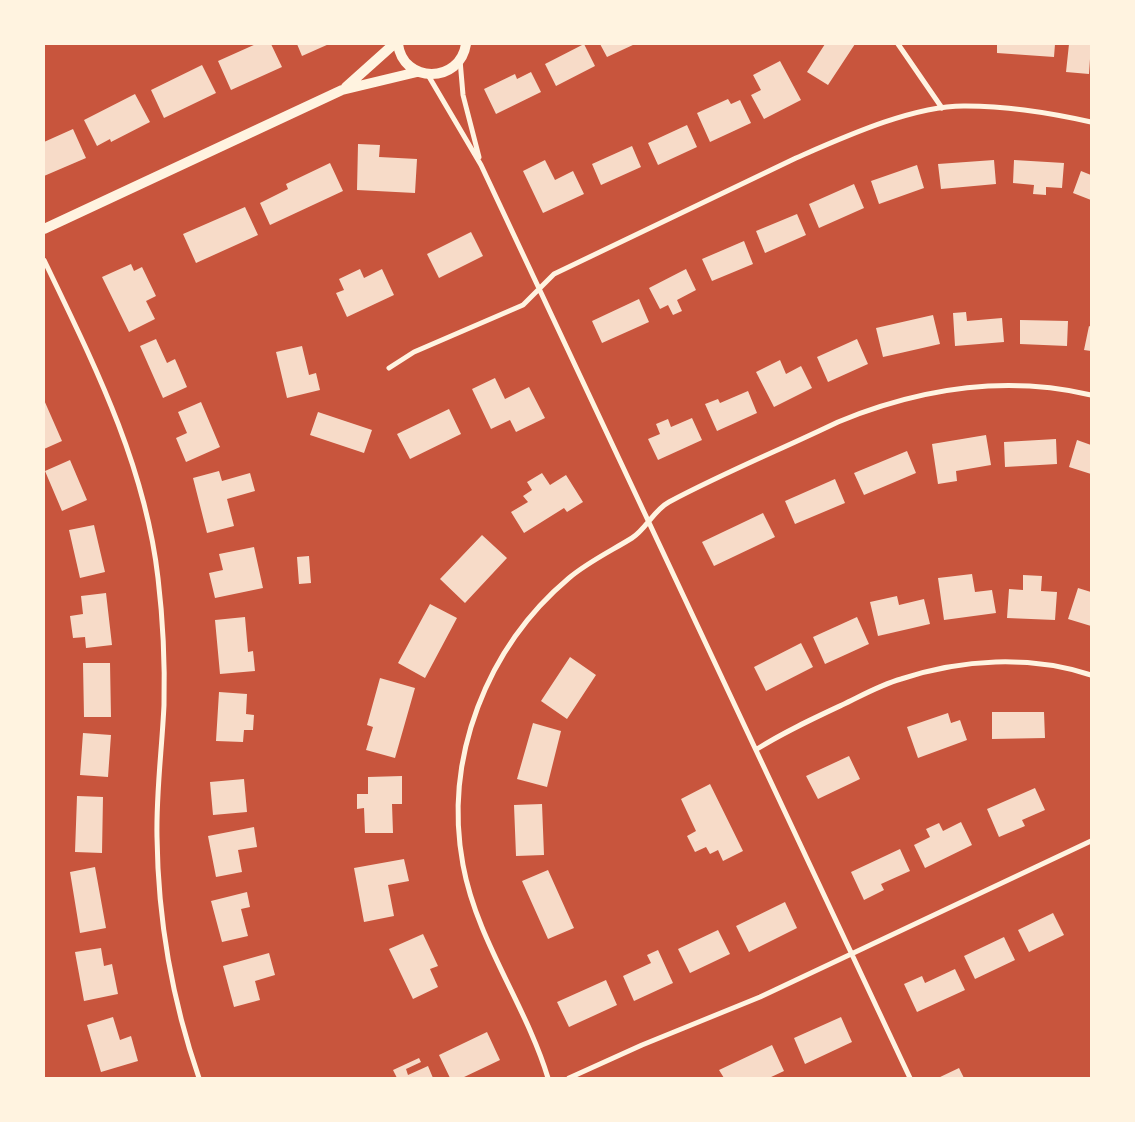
<!DOCTYPE html>
<style>
body{margin:0}
#map{position:relative;width:1135px;height:1122px;overflow:hidden;background:#c8553d;font-family:"Alegreya Sans",sans-serif}
canvas{display:block}
.frame{position:absolute;inset:0;border:45px solid #fff3e0;pointer-events:none}
</style>
<div id="map">
<canvas width="1135" height="1122"></canvas>
<div class="frame"></div>
</div>
<script>
const c = document.querySelector('canvas').getContext('2d');
c.lineJoin = 'round';
function paint(path, color) { c.fillStyle = color; c.fill(path, 'evenodd'); }
function strokePath(path, color, width, dash) { c.strokeStyle = color; c.lineWidth = width; c.lineCap = dash ? 'butt' : 'round'; c.setLineDash(dash || []); c.stroke(path); }
paint(new Path2D(`
 M256,44h15l11,23 -51,23 -13,-29z
 M297,44h32l-27,12z
 M584,44l11,22 -39,20 -11,-22z
 M600,44h35l-28,13z
 M825,44h30l-27,41 -21,-13z
 M997,44h58l-1,13 -57,-4z
 M1069,44h22l-2,30 -23,-2z
 M780,61l21,39 -37,19 -13,-24 10,-5 -8,-15z
 M202,65l14,28 -52,25 -13,-28z
 M531,72l10,20 -45,22 -12,-25 31,-15 2,5z
 M135,94l15,28 -39,20 -1,-3 -13,7 -13,-26z
 M728,99l3,5 9,-4 11,23 -41,19 -13,-29z
 M687,125l10,22 -39,18 -10,-22z
 M73,129l13,29 -42,18v-34z
 M358,144l22,1 -1,12 38,2 -2,34 -58,-3z
 M632,146l9,21 -40,18 -9,-21z
 M545,160l10,20 18,-9 11,23 -41,19 -20,-42z
 M994,160l2,24 -55,5 -3,-25z
 M1014,160l50,3 -2,25 -16,-1v8l-13,-1 1,-9 -21,-2z
 M330,163l13,28 -73,34 -10,-22 28,-14 -2,-5z
 M917,165l7,23 -45,16 -8,-23z
 M1081,171l10,4v25l-18,-7z
 M854,184l10,24 -45,20 -10,-24z
 M245,207l13,28 -62,28 -13,-29z
 M797,214l9,21 -41,18 -9,-22z
 M471,232l12,24 -44,22 -12,-24z
 M744,241l9,23 -41,17 -10,-22z
 M131,264l3,7 8,-4 14,29 -10,5 9,18 -26,13 -27,-55z
 M360,269l4,9 18,-9 12,26 -47,22 -11,-24 8,-3 -5,-11z
 M686,269l10,21 -19,10 5,11 -9,4 -5,-10 -8,4 -11,-21z
 M639,299l10,23 -47,21 -10,-22z
 M966,312l1,9 35,-3 2,24 -49,4 -2,-33z
 M933,315l7,29 -57,13 -7,-29z
 M1020,320l48,1 -1,25 -47,-2z
 M1089,326l2,1v24l-7,-1z
 M156,339l11,24 8,-4 12,28 -24,11 -23,-52z
 M857,339l11,25 -40,18 -11,-25z
 M302,346l7,29 7,-2 4,17 -33,8 -11,-46z
 M780,360l6,14 15,-8 11,22 -38,19 -18,-35z
 M495,378l10,21 24,-12 16,31 -29,14 -6,-12 -19,9 -19,-40z
 M748,391l9,22 -40,18 -12,-27 13,-5 2,4z
 M44,400l18,41 -18,8z
 M201,402l19,45 -34,15 -10,-24 11,-5 -9,-21z
 M449,409l12,25 -51,25 -13,-25z
 M318,412l54,18 -8,23 -54,-18z
 M692,418l10,22 -44,20 -10,-21 12,-5 -4,-10 12,-5 3,8z
 M986,435l5,30 -35,6 1,10 -19,3 -6,-40z
 M1056,439l1,25 -52,3 -1,-25z
 M1077,440l14,5v29l-22,-7z
 M907,451l9,22 -52,22 -10,-22z
 M70,460l17,40 -25,11 -17,-40z
 M219,471l3,10 28,-8 5,18 -28,8 7,27 -27,7 -14,-55z
 M542,473l8,12 16,-10 17,27 -16,10 -3,-4 -40,25 -13,-21 17,-10 -5,-6 9,-6 -5,-8z
 M835,479l10,24 -50,21 -10,-23z
 M763,513l12,24 -61,29 -12,-24z
 M94,525l11,47 -25,6 -11,-48z
 M482,535l25,23 -42,45 -25,-24z
 M254,547l9,41 -48,10 -6,-25 14,-3 -4,-16z
 M309,556l2,27 -12,1 -2,-27z
 M972,574l3,18 17,-2 4,23 -52,7 -6,-42z
 M1023,575l19,1 -1,15 16,1 -2,28 -48,-2 2,-29 14,1z
 M1078,588l13,4v34l-23,-7z
 M106,593l6,52 -26,3 -1,-11 -12,1 -3,-22 13,-2 -2,-18z
 M897,596l2,9 25,-6 6,25 -52,12 -8,-34z
 M430,604l27,14 -32,60 -27,-15z
 M245,617l3,35 5,-1 2,20 -35,3 -5,-54z
 M857,617l12,27 -44,20 -12,-27z
 M801,643l12,24 -47,24 -12,-24z
 M570,657l26,18 -29,44 -26,-18z
 M83,663h27l1,54h-27z
 M380,678l35,10 -20,70 -29,-8 7,-23 -6,-2z
 M219,692l28,2 -1,20 8,1 -1,15h-9l-1,12 -27,-1z
 M992,712h52l1,26 -53,1z
 M948,713l3,10 9,-3 7,20 -49,18 -11,-31z
 M533,723l28,8 -14,56 -30,-8z
 M83,733l28,2 -3,42 -28,-2z
 M849,756l11,23 -42,20 -12,-23z
 M402,776v28h-10l1,29h-28l-1,-25 -7,1v-15h11v-17z
 M244,779l3,33 -34,3 -3,-33z
 M710,784l33,67 -20,10 -5,-11 -8,4 -4,-7 -11,5 -8,-16 9,-5 -15,-32z
 M1035,788l10,22 -23,10 3,6 -26,11 -12,-28z
 M77,796l26,1 -1,56 -27,-1z
 M542,804l2,51 -28,1 -2,-51z
 M961,822l11,23 -47,23 -11,-23 16,-8 -4,-8 13,-6 4,8z
 M254,827l3,20 -19,3 4,22 -26,5 -8,-41z
 M900,849l10,22 -29,13 3,6 -20,10 -13,-28z
 M404,859l5,22 -21,4 6,31 -30,6 -10,-54z
 M95,867l11,61 -26,5 -10,-61z
 M548,870l26,58 -26,11 -26,-58z
 M247,892l3,15 -9,2 7,27 -26,6 -11,-41z
 M785,902l12,26 -48,24 -13,-26z
 M1053,913l11,22 -35,17 -11,-22z
 M718,930l12,24 -40,19 -12,-24z
 M423,934l15,32 -8,3 8,18 -25,12 -24,-50z
 M1004,937l11,23 -40,19 -11,-23z
 M101,948l3,18 8,-2 6,30 -34,7 -9,-49z
 M658,950l15,33 -39,18 -11,-25 28,-13 -4,-8z
 M269,953l6,22 -20,6 5,19 -26,7 -11,-41z
 M955,969l10,21 -48,22 -13,-28 18,-8 3,7z
 M606,980l11,25 -48,22 -12,-25z
 M113,1017l7,23 11,-4 7,25 -37,11 -14,-47z
 M841,1017l11,25 -47,22 -11,-26z
 M487,1032l13,28 -38,18h-12l-11,-23z
 M772,1045l12,26 -15,7h-45l-5,-8z
 M419,1058l2,4 -15,7 2,6 20,-9 5,12h-36l-4,-8z
 M959,1068l5,10h-26z`), '#f7dbc8');
strokePath(new Path2D(`
 M898,44l44,64
 M460,60l3,35 16,62
 M428,75l53,90 429,913
 M44,260c49,102 101,204 114,318 5,42 7,85 6,127 -2,44 -8,88 -7,132 1,82 15,163 42,241
 M389,368l25,-16 109,-47 31,-31 242,-116c48,-21 118,-53 170,-52 42,0 85,7 125,16
 M757,749c27,-17 55,-30 85,-44 19,-9 38,-20 59,-26 61,-20 128,-24 190,-4
 M548,1078c-22,-73 -71,-137 -85,-213 -20,-107 24,-218 106,-287 19,-16 42,-27 63,-40 14,-9 22,-28 37,-36 54,-29 113,-53 169,-80 80,-33 167,-47 253,-27
 M569,1078l73,-33 118,-48 331,-156`), '#fff3e0', 5);
strokePath(new Path2D(`
 M398,44c5,40 62,40 68,0
 M346,87l48,-43
 M44,229l298,-139 75,-18`), '#fff3e0', 10);
</script>
